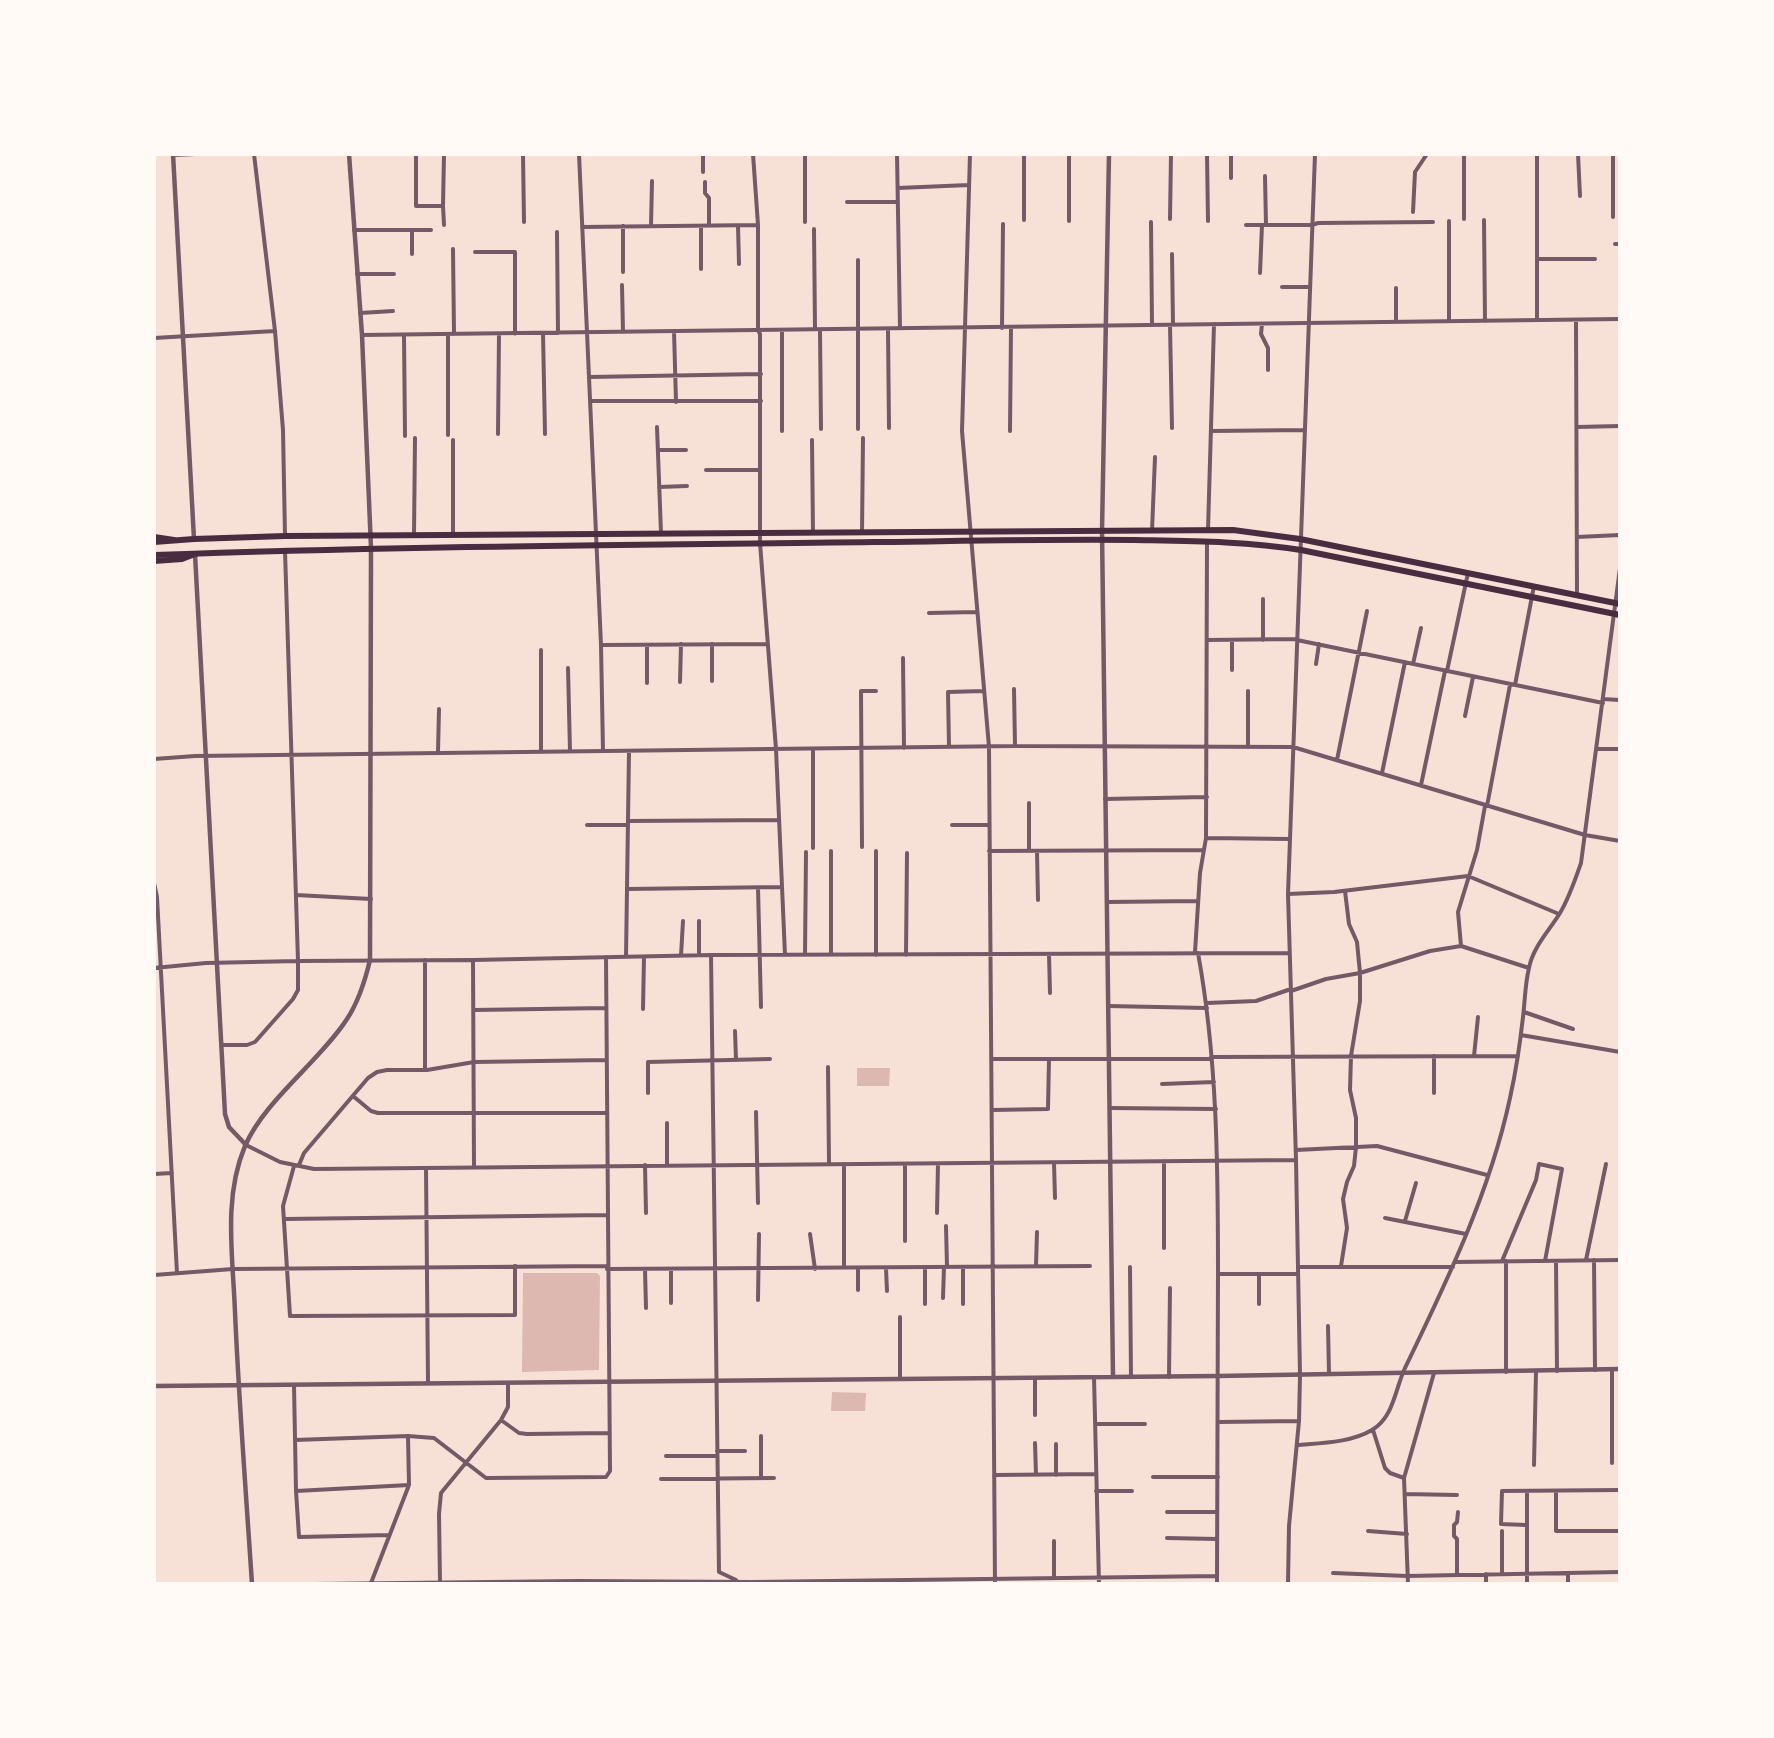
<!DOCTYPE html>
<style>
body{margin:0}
#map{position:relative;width:1774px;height:1738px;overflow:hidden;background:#f7e1d7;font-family:"Alegreya Sans",sans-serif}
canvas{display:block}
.frame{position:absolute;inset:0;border:156px solid #fffaf5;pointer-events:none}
</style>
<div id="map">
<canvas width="1774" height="1738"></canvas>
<div class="frame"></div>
</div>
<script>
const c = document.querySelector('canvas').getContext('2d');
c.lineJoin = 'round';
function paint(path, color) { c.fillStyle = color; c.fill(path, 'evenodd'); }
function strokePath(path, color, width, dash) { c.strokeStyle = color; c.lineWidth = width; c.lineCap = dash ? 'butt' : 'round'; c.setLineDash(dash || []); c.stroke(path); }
paint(new Path2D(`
 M857,1068h33l-1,18h-32z
 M523,1273h74l3,3 -1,94 -77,2z
 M832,1392l34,1 -1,18h-34z`), '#dcb8b0');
strokePath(new Path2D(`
 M254,154l21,177 8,99 2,106
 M298,154h4
 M416,154v52h27l1,-52
 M523,154l1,68
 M579,154l22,491 2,106
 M753,154l5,71v105l2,4v209l16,206 9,206
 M805,154v68
 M897,154l3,174
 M970,154l-8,277 27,316 6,837
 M1207,154l1,67
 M1464,154v65
 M1537,154v166
 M1578,154l2,42
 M173,155l23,-1
 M703,172v-18
 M1265,176l1,49
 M1231,178v-24
 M705,182v11l4,5v28
 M898,188l71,-3
 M847,202h51
 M443,206l1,19
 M1413,212l2,-40 12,-18
 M1613,217v-63
 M1170,219l1,-65
 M1024,220v-66
 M1484,220l1,101
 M1069,221v-67
 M1449,221v100
 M1151,222l1,103
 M1246,225h66l6,-2 115,-1
 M651,226l1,-45
 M738,226l1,38
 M582,227l176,-2
 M814,229l1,100
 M354,230h77
 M557,232l1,101
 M1615,244h5
 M453,249l1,85
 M475,252h40v82
 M412,254v-24
 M1172,254l1,71
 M1537,259h58
 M858,260v169
 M701,269v-43
 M623,272v-46
 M1260,273l2,-48
 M357,274h37
 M622,285l1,47
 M1282,287h28
 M1396,288v34
 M360,313l33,-2
 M1576,320l1,275
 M1262,324l-1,10 7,14v22
 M1170,325l2,103
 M1002,328l1,-104
 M888,329l1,99
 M820,330l1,99
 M674,331l2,71
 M782,331v100
 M543,333l2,101
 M362,335l1258,-16
 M404,335l1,101
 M154,338l121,-7
 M589,377l172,-3
 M590,401h171
 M657,427l4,106
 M1577,427l43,-1
 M1010,431l1,-103
 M1211,431l93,-1
 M498,434l1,-100
 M448,435v-101
 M453,440v95
 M812,440l1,93
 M658,450h28
 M706,470h54
 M659,487l28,-1
 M1208,530l6,-206
 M1152,531l3,-74
 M862,533l1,-95
 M414,535l1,-97
 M1577,537l43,-2
 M929,613l47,-1
 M1207,640l90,-1
 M1263,640v-41
 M1297,640l306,63
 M601,645l167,-1
 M541,650v101
 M903,658l1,90
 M1316,664l3,-20
 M1413,664l8,-36
 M568,668l2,83
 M1232,670v-30
 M1447,671l21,-98
 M712,681v-37
 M680,682l1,-38
 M647,683v-38
 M1515,685l19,-99
 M1014,689l1,57
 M1603,699l17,1
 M1465,716l8,-39
 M1248,746v-55
 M949,747l-1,-55 35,-1
 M813,749v99
 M1597,749h23
 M438,752l1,-43
 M154,759l41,-3 820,-10 278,1 292,88 35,6
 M1337,760l30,-149
 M1382,773l23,-111
 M1421,785l24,-114
 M1105,799l102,-2
 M1487,806l23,-121
 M628,821l151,-1
 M587,825h41
 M952,825h36
 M1207,838l83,1
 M862,847l-1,-156h15
 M989,851l215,-1
 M1029,851v-48
 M1037,851l1,49
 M154,883l3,14 20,376
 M758,888l3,119
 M627,889l154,-2
 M1288,894l46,-2 134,-16 91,38
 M296,895l75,4
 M1107,902l91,-1
 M1461,946l-3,-34 19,-62 8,-44
 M1195,952l5,-79 6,-35 1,-297
 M1198,953c19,104 20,210 20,317 0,104 -1,209 -1,314
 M1049,954l1,39
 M699,955v-34
 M711,955l8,617 17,8
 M805,955l1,-103
 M831,955v-104
 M876,955v-104
 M906,955l1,-102
 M681,956l2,-35
 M626,957l3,-206
 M473,960l1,207
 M154,968l52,-5 92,-2 175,-1 238,-5 578,-2
 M1291,991l35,-12 34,-6 70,-22 31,-5 68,22
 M1207,1003l49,-2 35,-12
 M1108,1006l99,2
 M643,1009l1,-52
 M474,1010l132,-2
 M1524,1012l49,17
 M735,1031l1,29
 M1521,1035l99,17
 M222,1045h25l8,-3 38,-43 5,-9v-29l-13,-410
 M1474,1056l4,-39
 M1211,1057l307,-1
 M991,1059h221
 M828,1067l1,97
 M425,1070v-110
 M1162,1084l52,-2
 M648,1093v-31l122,-3
 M1434,1093v-37
 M353,1096l18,15 7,2h229
 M1110,1108l106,1
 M992,1110l56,-1 1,-50
 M756,1112l2,91
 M667,1123v42
 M246,1145l34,17 34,7 982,-9
 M1296,1150l81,-4 110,29
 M1164,1161v87
 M1054,1163l1,35
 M905,1164v77
 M299,1165l5,-12 64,-75 9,-6 10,-2h40l47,-8 132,-2
 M645,1165l1,48
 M294,1166l-11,40 7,110 225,-1v-49
 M426,1168l2,215
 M154,1174l18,-1
 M937,1213l1,-49
 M1385,1218l81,16
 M284,1219l323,-4
 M1405,1221l11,-38
 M946,1226l1,41
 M810,1234l5,35
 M1586,1260l20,-96
 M1594,1260l1,110
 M1502,1261l34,-81 3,-16 23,5 -17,92
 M1556,1261l1,110
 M1455,1262l165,-2
 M1036,1266l1,-34
 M1341,1266l6,-38 -4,-29 4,-17 7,-16 2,-19v-29l-6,-28 1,-34 9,-55v-28l-3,-31 -8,-18 -4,-33
 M1130,1267l1,110
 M1298,1267h155
 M844,1268v-104
 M858,1268v22
 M886,1268l1,23
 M607,1269l483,-3
 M645,1269l1,39
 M1218,1274h80
 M1259,1274v30
 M154,1275l79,-6 374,-3
 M943,1298l1,-31
 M758,1300l1,-66
 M671,1303v-34
 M925,1304v-36
 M963,1304v-37
 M1328,1326l1,48
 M1506,1372v-111
 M1094,1377l5,207
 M1169,1377l1,-89
 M900,1379v-62
 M294,1385l2,106 113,-6
 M1035,1415v-37
 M501,1420l18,13 8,1 82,-1
 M1218,1422l81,-1
 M1095,1424h50
 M1373,1430l12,38 5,5 14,5
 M295,1440l113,-4
 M1035,1443l1,32
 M1056,1444v31
 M1297,1445c23,-2 53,-2 75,-15 22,-13 23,-41 33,-62 42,-87 85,-176 105,-270 6,-27 10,-54 13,-81 2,-16 2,-33 6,-49 4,-21 20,-37 31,-55 9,-15 15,-33 21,-50l39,-295
 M717,1451h28
 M666,1456h51
 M1612,1463v-93
 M1534,1465l2,-94
 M994,1475l102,-1
 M1153,1477h65
 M761,1478v-42
 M661,1479l113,-1
 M296,1491l3,46 90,-2
 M1096,1491h36
 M1527,1491v93
 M1556,1491v40h64
 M1405,1494l52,1
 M1167,1512h50
 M1526,1525l-25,-1 1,-33 118,-1
 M1368,1531l39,3
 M1167,1538l50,1
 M1333,1573l74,3 213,-4
 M1502,1574v-43
 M1457,1575v-36l-3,-3v-11l3,-3 1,-10
 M1054,1578v-37
 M371,1583l38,-98 -1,-49 26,2 52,40 120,-1 4,-6 -4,-514
 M440,1583l-1,-69 2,-21 60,-73 7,-13v-24
 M239,1584h2
 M314,1584l264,-3 175,1 464,-6
 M1288,1584l1,-58 10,-105 1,-46 -4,-215 -8,-266 27,-740
 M1408,1584l-4,-106 30,-105
 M1486,1584v-10
 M1568,1584v-11`), '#755966', 4);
strokePath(new Path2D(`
 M173,154l21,385
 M1109,154l-7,377 11,846
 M195,554l30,560 4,13 17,18
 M154,1386l1064,-10 402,-7
 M252,1584c-6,-91 -13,-181 -17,-272 -2,-55 -12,-114 10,-166 20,-46 74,-84 102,-127 12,-18 18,-38 23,-59l1,-412 -9,-213 -13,-181`), '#755966', 4.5);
strokePath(new Path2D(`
 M154,542l40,-3 91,-3 948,-6 67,9 320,65
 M154,555c240,-9 481,-10 721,-13 86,-1 173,-3 259,-2 56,1 111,1 167,10l319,65`), '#4a2c40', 6);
strokePath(new Path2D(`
 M154,537l20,3
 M154,561l28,-2 13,-5`), '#4a2c40', 6);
</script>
